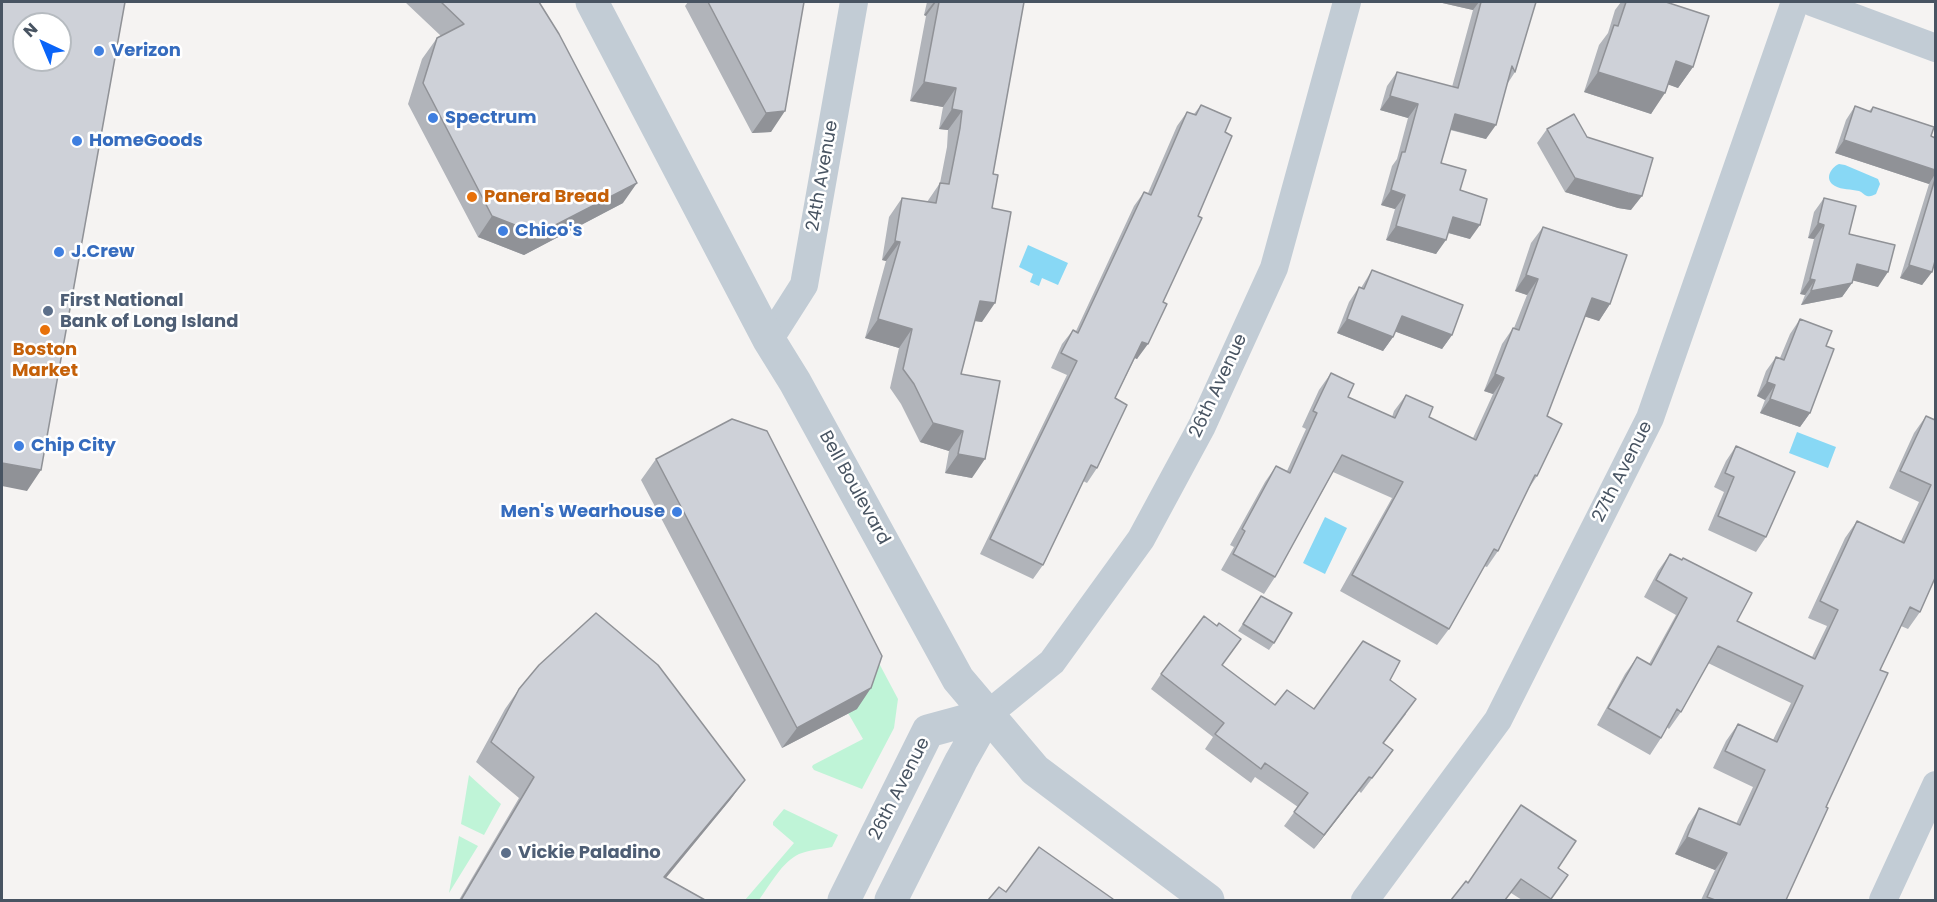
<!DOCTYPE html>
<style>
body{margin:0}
#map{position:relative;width:1937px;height:902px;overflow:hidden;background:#f5f3f2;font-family:Poppins,sans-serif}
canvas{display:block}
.frame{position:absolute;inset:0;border:3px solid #485462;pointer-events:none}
.north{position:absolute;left:12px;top:12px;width:60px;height:60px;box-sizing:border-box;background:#fff;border:2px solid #b6bbc0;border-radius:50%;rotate:316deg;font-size:16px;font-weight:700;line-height:24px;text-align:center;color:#485462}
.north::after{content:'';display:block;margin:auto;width:21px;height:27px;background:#0a64f8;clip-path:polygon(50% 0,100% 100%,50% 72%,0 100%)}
</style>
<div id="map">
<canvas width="1937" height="902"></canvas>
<div class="frame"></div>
<div class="north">N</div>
</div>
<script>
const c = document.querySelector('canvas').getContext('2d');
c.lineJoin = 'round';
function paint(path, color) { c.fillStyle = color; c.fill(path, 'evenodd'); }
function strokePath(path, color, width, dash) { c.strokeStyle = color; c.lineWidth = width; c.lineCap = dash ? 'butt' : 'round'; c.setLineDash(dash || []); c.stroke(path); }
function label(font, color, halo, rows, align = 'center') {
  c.font = font + ' Poppins,sans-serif'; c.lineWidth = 5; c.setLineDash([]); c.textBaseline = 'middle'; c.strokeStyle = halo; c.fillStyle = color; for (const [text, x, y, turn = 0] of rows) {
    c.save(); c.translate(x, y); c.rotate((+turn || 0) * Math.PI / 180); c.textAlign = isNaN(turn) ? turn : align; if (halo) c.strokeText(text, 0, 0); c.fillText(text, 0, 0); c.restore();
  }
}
paint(new Path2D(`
 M847,603l51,96 -4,29 -32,61 -48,-19 -2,-3 1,-2 50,-26 -15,-26z
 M469,775l32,29 -17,31 -23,-11z
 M784,809l54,26 -6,12c-10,2 -23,3 -33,7 -17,8 -29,31 -40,46h-14l49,-57 -21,-18v-3z
 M459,836l19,10 -29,47z`), '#bff4d7');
paint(new Path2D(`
 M1839,164l6,1 33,14 2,5 -4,10c-3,1 -5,3 -9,2 -3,-1 -5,-4 -8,-5 -8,-2 -17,-1 -24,-5 -11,-6 -5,-18 4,-22z
 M1028,245l40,18 -10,22 -16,-7 -3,8 -9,-4 3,-8 -14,-7z
 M1797,432l39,15 -8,21 -39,-15z
 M1325,517l22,11 -22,46 -22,-11z`), '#88d8f5');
strokePath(new Path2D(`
 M1812,2l124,46
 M769,340l35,-55 50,-283
 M987,715l65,-53 89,-123 61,-113 72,-158 73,-266
 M1365,900l133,-180 152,-302 145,-416
 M1883,900l53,-115`), '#c2ccd5', 28);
strokePath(new Path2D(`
 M592,2l177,338 26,42 163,297 77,91 173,130
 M844,900l84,-169 59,-16
 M891,900l70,-139 26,-46`), '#c2ccd5', 33);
paint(new Path2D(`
 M405,2h134l84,201 -99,52 -46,-18 -70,-133 14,-45 15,-21 4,-2z
 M688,2h116l-33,130 -19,1 -67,-127z
 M927,2h97l-31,172 -1,34 -10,114 -7,-1 -14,53 11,104 -27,-5 4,-22 -29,-9 -19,-38 -11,-16 9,-40 -34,-10 21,-77 -4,-1 7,-43 13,-19 25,4 13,-19 7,-36 1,-17 -9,-1 4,-22 -33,-6 16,-85 -2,-1z
 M1438,2h98l-21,70 -9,14 -20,53 -36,-9 -9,33 19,27 10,49 -22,-6 -12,21 -50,-14 9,-31 -14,-4 11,-39 5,-7 11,-41 -28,-8 7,-24 10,-14 55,15 21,-77z
 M1621,2h45l27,65 -15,21 -10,-4 -17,30 -67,-22 15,-47 9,-12 7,-23z
 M1201,105l24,27 -27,84 -61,143 -2,-1 -20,40 -18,70 -10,15 -4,-2 -40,84 -10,14 -53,-25 87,-179 -16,-7 11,-24 11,-14 3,1 58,-125 10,-14 4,1 29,-67 10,-14 7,2z
 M1855,106l14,5 4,-4 62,31v123l-3,11 -10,13 -22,-7 29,-94 -94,-31 11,-33z
 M1547,129l40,8 44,73 -13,-2 -53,-16 -28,-49z
 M1824,198l25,36 29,53 -25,-7 -1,3 -10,14 -41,8 4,-10 -5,-1 14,-55 -6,-1 6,-26z
 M1543,227l67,77 -11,17 -14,-5 -38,100 -10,60 -10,15 -29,60 -11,16 -3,-1 -35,63 -12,16 -97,-54 52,-93 -59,-26 -58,105 -11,17 -43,-24 13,-23 -4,-2 35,-63 11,-16 11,5 19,-42 -4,-2 17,-37 12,-17 17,24 44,20 2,-6 12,-16 23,22 44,21 20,-44 -9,-3 18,-47 11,-16h1l13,-33 -12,-4 16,-48z
 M1372,270l80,65 -10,14 -47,-18 -2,6 -10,14 -46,-18 12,-31 10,-15 2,1z
 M1800,319l26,27 -16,67 -10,14 -40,-14 5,-13 -8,-4 9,-25 10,-14 4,1 10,-24z
 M1926,416l9,4v158l-15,34 -12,17 -7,-3 -21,44 -54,137 -40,93h-85l14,-30 -40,-16 13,-29 11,-17 37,16 17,-37 -40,-19 13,-27 12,-17 35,16 18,-37 -83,-40 -27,49 -12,17 -2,-2 -6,11 -11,17 -53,-30 28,-51 12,-17 12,7 27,-49 -32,-18 14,-26 12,-17 67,67 75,36 15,-31 -19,-8 37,-80 12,-17 44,20 18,-39 -30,-14 25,-55z
 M1736,446l30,91 -10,15 -48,-22 16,-38 -10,-5 12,-26z
 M656,459l201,250 -75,39 -141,-268z
 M1261,596l13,47 -5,7 -31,-19z
 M1222,666l53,39 39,4 76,-29 16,34 -22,29 -1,21 -22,29 -2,-2 -45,58 -30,-23 14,-19 -43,-30 -4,6 -46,-34 8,-12 -62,-48 10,-15z
 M519,689l226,91 -15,20 -64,78 39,22h-246l60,-102 -43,-36 29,-53z
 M1558,868l10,7 -18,25h-28l-11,-7 -43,-10z`), '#b1b4ba');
paint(new Path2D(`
 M934,2h2l-10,14 -2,-1z
 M1438,2h41l-6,8z
 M1676,61l17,6 -15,21 -17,-6z
 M1598,72l67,21 -14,21 -67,-22z
 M924,82l32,6 -13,19 -33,-6z
 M1390,96l28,8 -10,14 -28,-8z
 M952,109l10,2 -14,19 -9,-1z
 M785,111l-14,21 -19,1 14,-20z
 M1455,114l41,11 -10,14 -41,-11z
 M1844,140l91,30v4l-6,10 -94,-31z
 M1575,178l67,18 -11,14 -13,-2 -53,-16z
 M637,183l-14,20 -99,52 -46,-18 14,-21z
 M1391,190l14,5 -10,14 -14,-4z
 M1453,217l27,8 -10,14 -28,-8z
 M1818,223l6,2 -10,14 -6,-1z
 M1396,226l50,14 -10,14 -50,-14z
 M895,241l5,1 -14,19 -4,-1z
 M1857,264l31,8 -10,15 -31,-8z
 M1909,265l23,7 -10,13 -22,-7z
 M1526,275l12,4 -11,16 -12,-4z
 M1810,279l5,1 -10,15 -5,-1z
 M1852,283l-10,14 -41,8 10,-14z
 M1592,298l18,6 -11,17 -19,-6z
 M980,301l15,2 -13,19 -15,-2z
 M1402,316l50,19 -10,14 -51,-19z
 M878,319l34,10 -13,19 -34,-10z
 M1347,319l46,18 -10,14 -46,-18z
 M1142,342l6,2 -11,15 -5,-2z
 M1495,374l9,4 -11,16 -9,-3z
 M1767,382l8,3 -10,15 -8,-4z
 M1770,399l40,14 -10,14 -40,-14z
 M933,423l30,8 -14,20 -29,-9z
 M958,454l27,5 -13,19 -27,-5z
 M2,463l39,7 -14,21 -25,-5z
 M871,688l-14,21 -75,39 15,-20z
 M1369,777l-10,14 -45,58 10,-14z
 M745,780l-15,20 -80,97 14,-20z
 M1687,837l40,16 -12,17 -40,-16z`), '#909297');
const building = new Path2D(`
 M2,2h123l-84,468 -39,-7zM24,24h36v36h-36z
 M441,2h98l20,32 78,149 -99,51 -46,-18 -69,-133 14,-45 27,-14z
 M708,2h96l-19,109 -19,2z
 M939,2h85l-31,172 5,1 -6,33 19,4 -16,91 -15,-2 -19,73 39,7 -15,78 -27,-5 5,-23 -30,-8 -19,-39 -11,-15 9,-40 -34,-10 22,-77 -5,-1 7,-43 34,5 4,-20 9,1 11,-56 2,-17 -10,-2 4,-21 -32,-6z
 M1481,2h55l-21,70 -3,-6 -16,59 -41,-11 -14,49 25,7 -6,20 27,9 -7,26 -27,-8 -7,23 -50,-14 9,-31 -14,-5 11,-38h3l13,-48 -28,-8 7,-24 61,16z
 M1626,2h40l43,14 -16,51 -17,-6 -11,32 -67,-21 16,-47 4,1z
 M1201,105l30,13 -6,14 7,4 -34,80 4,2 -39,84 4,2 -19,40 -6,-2 -27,56 12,7 -30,63 -6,-3 -48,100 -53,-26 87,-178 -16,-8 12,-23 5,3 66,-141 7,3 36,-83 9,3z
 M1855,106l16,6 2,-5 61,20 -3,9 4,2v32l-91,-30z
 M1574,114l13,23 66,21 -11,38 -14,-3 -53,-15 -28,-49z
 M1935,179v82l-3,11 -23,-7z
 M1824,198l32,8 -7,28 46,11 -7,27 -31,-8 -5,19 -41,8 4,-11 -5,-1 14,-54 -6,-2z
 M1543,227l84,28 -17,49 -18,-6 -45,118 15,8 -25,52 -2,-1 -37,76 -4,-2 -45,80 -97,-54 51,-93 -61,-27 -67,122 -42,-23 12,-23 -3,-2 34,-63 14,7 27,-60 -4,-2 18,-38 23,11 -6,13 47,21 11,-23 27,12 -4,10 47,23 28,-62 -9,-4 18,-46 6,2 19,-51 -12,-4z
 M1372,270l91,35 -11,30 -50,-19 -9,21 -46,-18 12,-32 5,2z
 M1800,319l32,12 -6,15 8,3 -24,64 -40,-14 5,-14 -8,-3 9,-25 8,3z
 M1926,416l9,4v158l-15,34 -10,-5 -30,63 8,3 -62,134 2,1 -42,92h-71l-8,-3 20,-44 -40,-16 12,-29 41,17 25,-55 -40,-19 13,-27 39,18 26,-56 -85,-40 -37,66 -4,-3 -16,29 -53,-30 29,-51 14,8 36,-67 -31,-18 14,-26 12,6 1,-2 69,35 -15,28 78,38 23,-49 -18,-9 37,-80 47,22 27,-58 -31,-14z
 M732,419l35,12 115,225 -11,32 -74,40 -141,-269z
 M1736,446l59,26 -29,65 -48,-21 16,-39 -9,-4z
 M1261,596l31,17 -18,30 -31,-19z
 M596,613l62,52 87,115 -81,97 41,23h-244l73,-123 -43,-35 28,-53 20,-24z
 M1204,616l13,10 2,-3 22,16 -19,26 53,40 12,-15 27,19 49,-68 37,20 -10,19 26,19 -33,44 10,7 -21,28 -3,-1 -45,58 -30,-23 14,-19 -43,-30 -4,6 -46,-35 9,-11 -63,-49z
 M1521,805l55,36 -18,27 10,7 -17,24 -30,-20 -16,21h-54l15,-19 2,2z
 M1039,847l74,52 -1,1h-124l11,-13 7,5z`);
paint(building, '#ced1d8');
strokePath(building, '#909297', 1.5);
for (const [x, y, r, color] of [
 [99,51,6,"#3f7fe0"],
 [433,118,6,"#3f7fe0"],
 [77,141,6,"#3f7fe0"],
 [472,197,6,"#e8710a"],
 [503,231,6,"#3f7fe0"],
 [59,252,6,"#3f7fe0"],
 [48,311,6,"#5c6f8a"],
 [45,330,6,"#e8710a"],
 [19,446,6,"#3f7fe0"],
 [677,512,6,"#3f7fe0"],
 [506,853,6,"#5c6f8a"]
]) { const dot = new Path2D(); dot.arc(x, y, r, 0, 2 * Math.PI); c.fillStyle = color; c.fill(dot); strokePath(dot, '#fff', 2); }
label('bold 18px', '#366cbe', '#fff', [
 ["Verizon",111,51],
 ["Spectrum",445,118],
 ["HomeGoods",89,141],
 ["Chico's",515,231],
 ["J.Crew",71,252],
 ["Chip City",31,446],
 ["Men's Wearhouse",665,512,"right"]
], 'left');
label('18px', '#485462', '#fff', [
 ["24th Avenue",823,176,-80],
 ["26th Avenue",1219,386,-65],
 ["27th Avenue",1623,472,-63],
 ["Bell Boulevard",854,488,61],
 ["26th Avenue",900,789,-63]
]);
label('bold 18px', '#c56008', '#fff', [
 ["Panera Bread",484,197],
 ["Boston",45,350,"center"],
 ["Market",45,371,"center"]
], 'left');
label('bold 18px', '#4e5e75', '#fff', [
 ["First National",60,301],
 ["Bank of Long Island",60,322],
 ["Vickie Paladino",518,853]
], 'left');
</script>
